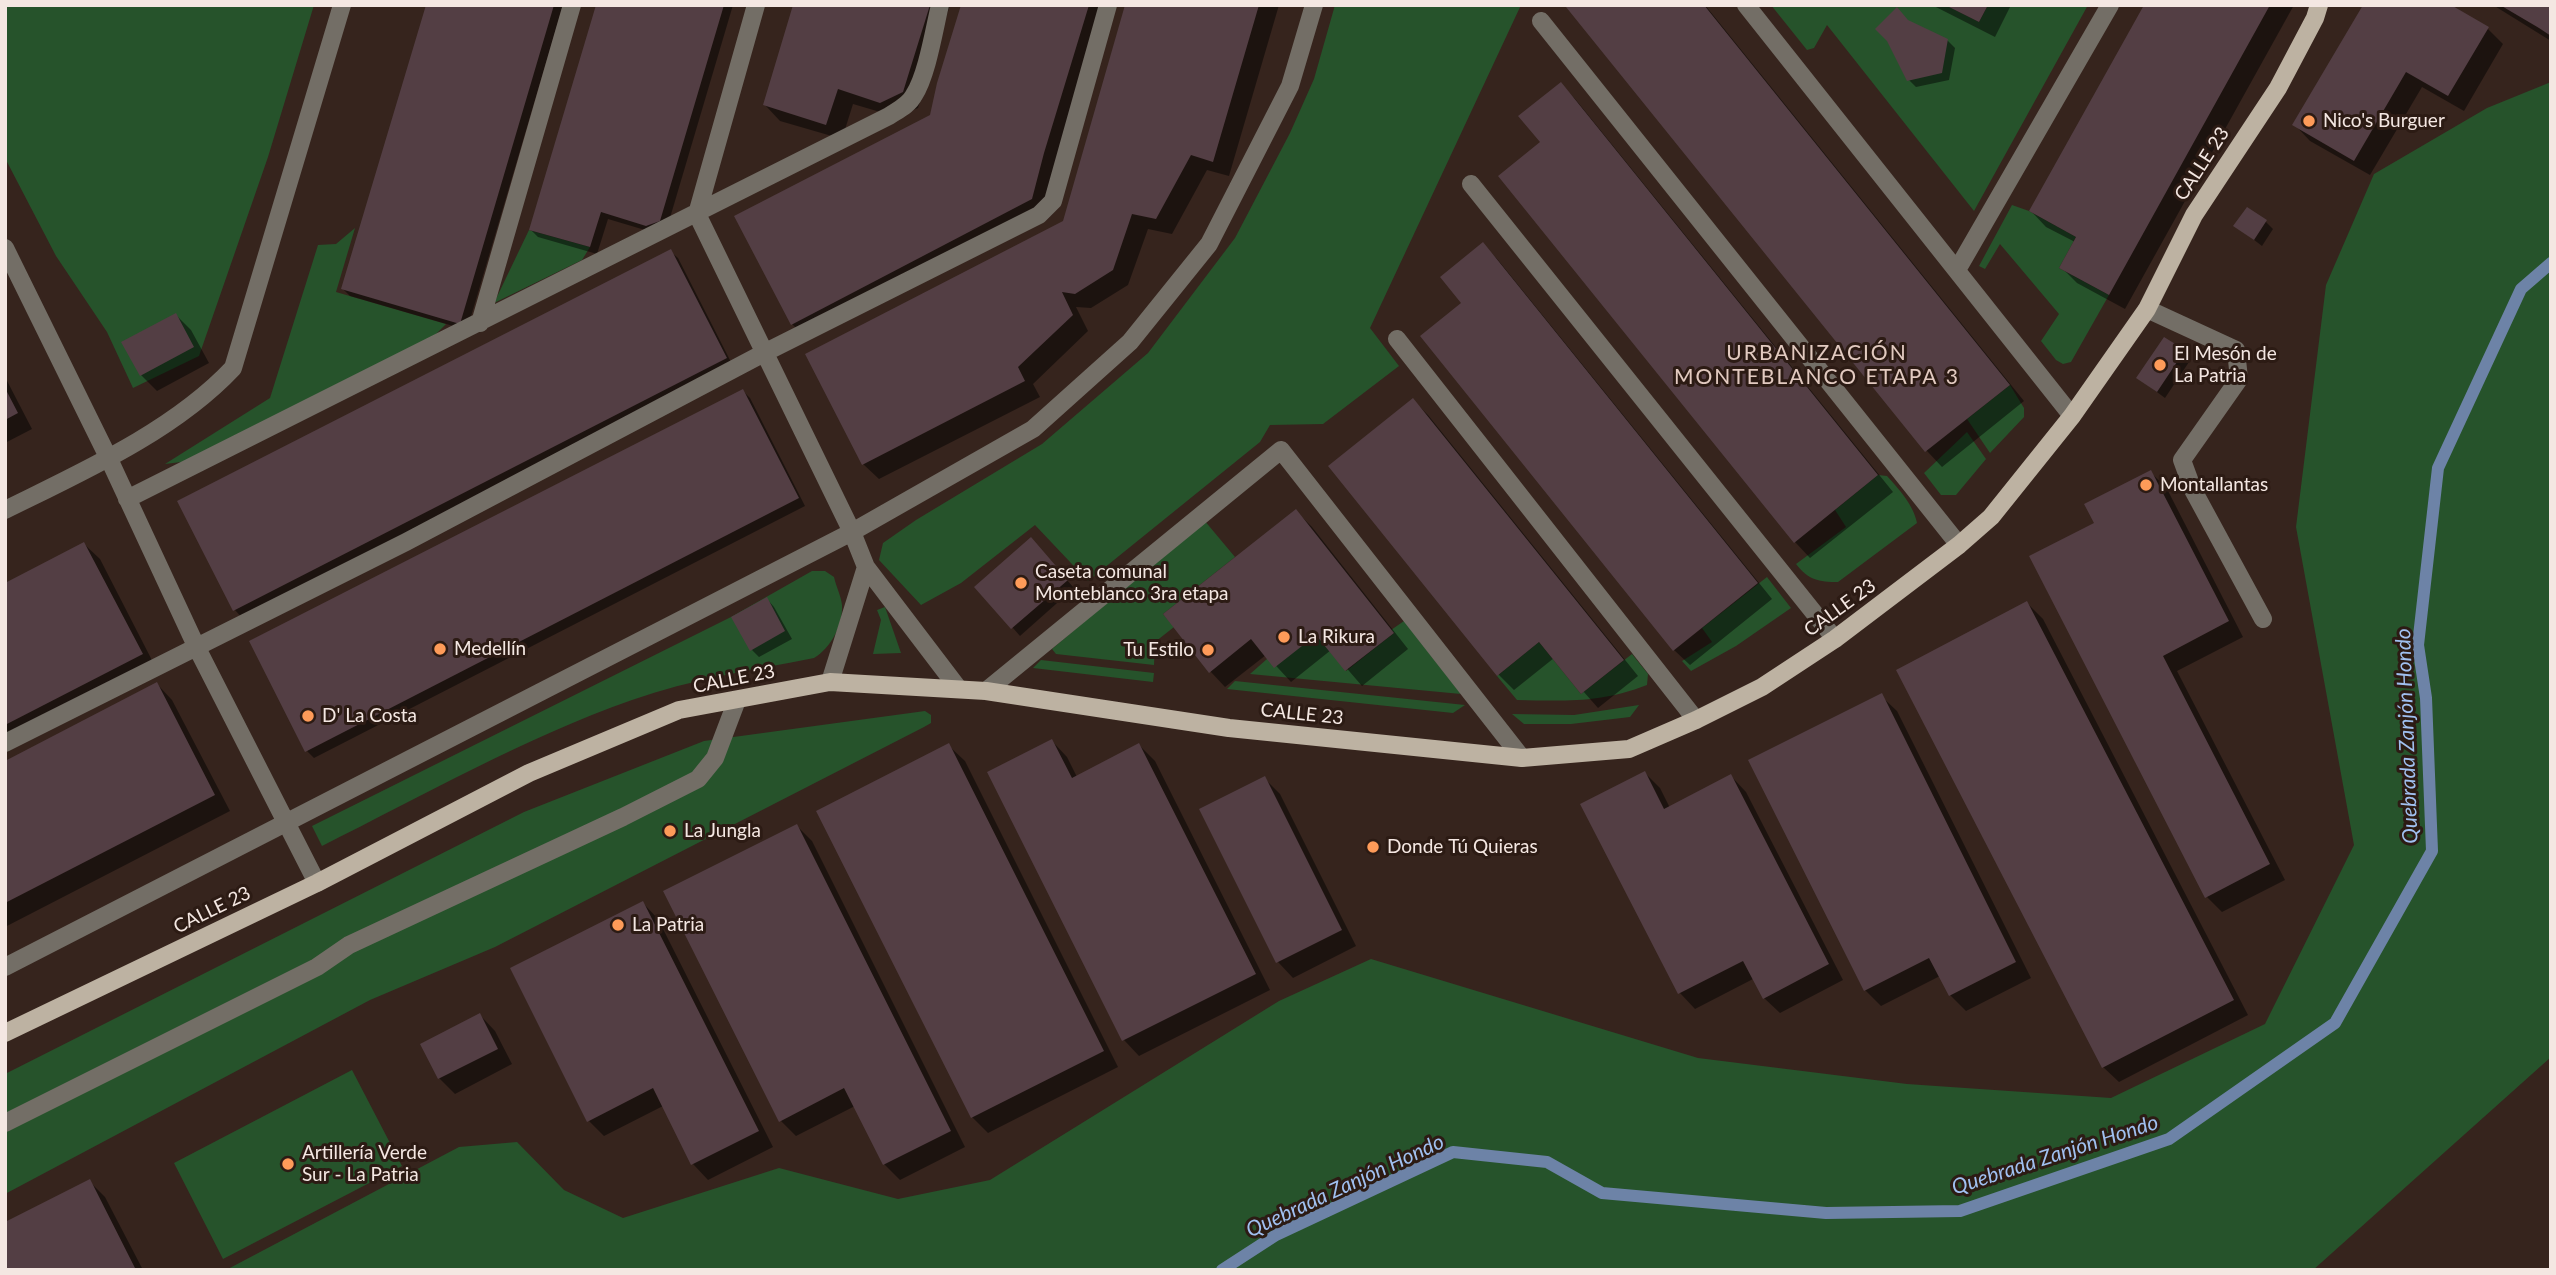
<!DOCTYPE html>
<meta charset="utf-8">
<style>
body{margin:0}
#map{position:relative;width:2556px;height:1275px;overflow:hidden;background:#36241d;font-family:Lato,sans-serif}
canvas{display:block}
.frame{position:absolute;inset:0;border:7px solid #f4e7e2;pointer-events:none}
</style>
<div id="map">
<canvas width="2556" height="1275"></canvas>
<div class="frame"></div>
</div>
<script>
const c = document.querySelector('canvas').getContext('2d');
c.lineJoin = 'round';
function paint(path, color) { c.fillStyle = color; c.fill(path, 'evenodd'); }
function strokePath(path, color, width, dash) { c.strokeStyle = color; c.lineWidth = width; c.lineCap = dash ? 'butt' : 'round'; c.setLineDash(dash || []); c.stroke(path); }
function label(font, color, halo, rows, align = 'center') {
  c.font = font + ' Lato,sans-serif'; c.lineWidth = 6; c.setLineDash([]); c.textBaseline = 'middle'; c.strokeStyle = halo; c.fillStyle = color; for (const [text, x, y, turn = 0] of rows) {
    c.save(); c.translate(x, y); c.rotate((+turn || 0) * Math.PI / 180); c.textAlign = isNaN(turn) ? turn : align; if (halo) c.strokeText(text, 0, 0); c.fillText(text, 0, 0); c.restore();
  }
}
paint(new Path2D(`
 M5,5h309l-46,152 -69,199 -66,32 -26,-56 -51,-76 -51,-98z
 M1335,5h186l-151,323 29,38 -76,58 -53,1 -10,17 -172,139 -53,-56 -74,58 -40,22 -42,-45 4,-17 33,-23 126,-76 106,-91 87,-115 55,-105 24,-54z
 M1771,5h174l34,17 9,-17h100l-114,206 -147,-186 -13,23 -7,2z
 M2551,82v975l-238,213h-2087l233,-123 58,-5 47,48 59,28 156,-50 119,31 92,-19 289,-179 92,-42 327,99 209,26 204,14 154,-74 89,-179 -58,-318 30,-242 48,-111 113,-66z
 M2012,205l17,6 47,26 -17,31 50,27 -38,67 -8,2 -7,-4 -15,-19 18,-27 -59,-70 -15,25 -6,-3z
 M355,228l-19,64 110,32 -12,12 -245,125 -24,3 105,-66 48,-153 18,-1z
 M529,230l61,17 -8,13 -88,43z
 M2010,385l14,23v9l-34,36 -23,-34z
 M1967,432l19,27 -30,36h-15l-17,-22z
 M1878,475l9,1c12,13 27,30 30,47l-79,59c-19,0 -30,-2 -42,-18l50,-37 -11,-17z
 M1204,520l31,37 -72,57 11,13 -19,15 -1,23 -98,-11 -4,-5z
 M812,571h13l9,6c2,9 7,19 8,28 1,20 -11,43 -28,53 -61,12 -123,21 -182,42 -108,38 -208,95 -310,146l-10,-20 419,-209z
 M1767,577l24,31 -55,38 -45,25 -9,-10 30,-19 -10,-14z
 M885,607l16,46 -28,1 8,-34 -4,-10z
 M1404,621l57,73 -211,-20 17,-15 49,-24 30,36 48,-38 -3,-3z
 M1539,642l42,52 51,-40 16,20 -1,11c-46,18 -82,16 -130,15l-20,-24z
 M1041,660l113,13 -1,9 -120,-14z
 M1235,681l230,24 -12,8 -226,-24z
 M1639,705l-9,12 -59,7h-47l-12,-10 62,1z
 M925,711l6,4v8l-7,4 -429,220 -125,53 -365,194v-120l519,-262 180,-71z
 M352,1070l50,96 -179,93 -49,-96z`), '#26532b');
paint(new Path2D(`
 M427,5h136l-96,325 -117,-34 -7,-7z
 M597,5h136l-66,223 -12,5 -47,-14 -11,35 -59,-17 -7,-7z
 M796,5h154l-32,103 -21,9 -44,-13 -11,35 -62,-18 -15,-16z
 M963,5h146l-62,209 -239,126 -16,-16 140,-208z
 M1128,5h151l-50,171 -22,-6 -35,64 -24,-5 -20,56 -37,23 -15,-1 12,24 -55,53 7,13 -161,82 -16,-15 202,-242z
 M1571,5h134l319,396 -82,66 -15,-16 -359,-444z
 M1932,5h79l-16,32z
 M2146,5h148l-169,304 -48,-26 -16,-16 14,-25 -29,-15 -15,-16z
 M2493,5h58v36z
 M1909,23l38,17 8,8 -6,32 -33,7 -7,-7z
 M2488,29l15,15 -39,67 -42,-24 -52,88 -60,-34 -15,-16z
 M1561,84l15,16 317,392 -83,66 -15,-16 -253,-400z
 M2266,222l7,7 -11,17 -26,-20z
 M1483,244l15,16 274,339 -82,66 -16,-15 -210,-347z
 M670,251l8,7 55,108 -491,252 -7,-8 -55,-108z
 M176,315l15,15 18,33 -52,28 -16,-16z
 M2184,352l7,7 -26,39 -27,-20z
 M5,377l27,52 -27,14z
 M743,391l7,7 55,108 -491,252 -7,-7z
 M1413,400l15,15 210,261 -40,32 -44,-50 -40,32 -15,-15z
 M2150,472l16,15 77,150 -66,34 108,209 -63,32 -15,-15 -111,-374z
 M1296,511l16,16 96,122 -46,37 -31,-36 -40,32 -25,-27 -41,32 -15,-16z
 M84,544l16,15 57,111 -152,79v-164z
 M1038,547l36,41 -54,48 -43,-49z
 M767,599l7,8 18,32 -33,18 -7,-7z
 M2027,603l16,16 205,396 -129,67 -16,-15z
 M157,684l15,16 58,111 -225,116v-164z
 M1881,696l16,15 134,267 -65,33 -16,-16 -10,-19 -59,30 -16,-16z
 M1052,741l15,16 10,20 62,-32 16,16 115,229 -131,66 -15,-16 -135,-267z
 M949,746l16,15 153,306 -130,66 -16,-16z
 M1645,773l15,15 10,20 61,-32 15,16 97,188 -63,33 -16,-15 -9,-20 -60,31 -15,-16z
 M1264,778l16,16 76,152 -63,32 -15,-16 -76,-152z
 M797,826l15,15 153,306 -65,33 -16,-16 -29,-58 -59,30 -15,-15z
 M643,903l15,16 115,228 -65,33 -15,-16 -30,-58 -59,30 -15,-15z
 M480,1015l15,16 17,33 -57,30 -16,-16z
 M89,1181l16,16 38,73h-138z`), '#0007');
strokePath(new Path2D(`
 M1222,1270l54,-35 177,-83 94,10 55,31 224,20 134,-2 209,-72 166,-116 97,-172 -6,-153 -8,-53 20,-177 83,-179 30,-26`), '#6d83a7', 12);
paint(new Path2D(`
 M426,5h128l-94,319 -119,-35z
 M596,5h128l-64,216 -14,5 -45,-14 -11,35 -61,-17z
 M793,5h137l-27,87 -23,11 -42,-14 -12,36 -63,-20z
 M961,5h128l-45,148 -12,46 -241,126 -57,-109 196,-101 7,-32z
 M1125,5h134l-46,157 -22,-7 -35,64 -24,-5 -19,56 -38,24 -13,-2 11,23 -55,52 7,14 -163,84 -57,-111 258,-133z
 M1568,5h136l306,380 -85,67 -359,-445z
 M1945,5h43l-9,17z
 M2144,5h126l-161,290 -50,-27 17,-31 -47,-26z
 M2363,5h88l38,22 -41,69 -42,-24 -52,89 -62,-36z
 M2500,5h51v31l-12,-8z
 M1897,7l11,13 40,19 -6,34 -35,8 -20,-40 -12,-12z
 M1561,82l317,393 -84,68 -296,-367 42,-34 -22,-26z
 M2247,207l20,13 -13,20 -21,-14z
 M1483,242l275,341 -85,68 -253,-315 41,-33 -21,-26z
 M671,249l56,109 -494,253 -56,-110z
 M176,313l18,34 -54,29 -19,-34z
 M2164,337l21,13 -28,42 -21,-14z
 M5,388l13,25 -13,7z
 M743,389l56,109 -494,254 -56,-111z
 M1413,398l211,262 -43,34 -42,-52 -42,34 -169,-210z
 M2151,470l78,151 -66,35 107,208 -65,34 -176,-342 65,-33 -10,-19z
 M1296,509l98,124 -49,38 -29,-36 -42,33 -23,-29 -42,34 -46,-59z
 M1031,537l37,43 -57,49 -37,-42z
 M84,542l59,112 -138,71v-142z
 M767,597l18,34 -35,20 -19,-34z
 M2027,601l207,399 -132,68 -206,-398z
 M157,682l58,113 -210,108v-142z
 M1882,693l134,269 -67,34 -20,-38 -65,33 -116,-231z
 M1052,739l20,39 67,-35 117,231 -134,67 -135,-269z
 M949,743l155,308 -133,67 -155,-307z
 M1645,771l19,38 67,-35 98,190 -66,35 -20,-38 -65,33 -98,-190z
 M1265,776l77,154 -66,33 -77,-154z
 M797,824l154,307 -68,34 -39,-77 -65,34 -116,-231z
 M643,901l116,230 -68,34 -38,-77 -66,34 -77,-154z
 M480,1013l18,36 -60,30 -18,-35z
 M90,1179l46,91h-131v-48z`), '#533e44');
strokePath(new Path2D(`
 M756,5l-59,209 155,318 14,35 92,121
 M1746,5l326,411
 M1541,21l418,524
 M1471,184l364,455
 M5,248l104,211 88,189 120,235
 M1957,270l153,-265
 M2147,309l89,41 3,29 -57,81 11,30 70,129
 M480,323l92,-318
 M1397,339l299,381
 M127,499l762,-383c9,-6 20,-11 25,-21 13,-20 20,-65 26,-90
 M5,510c77,-38 169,-79 228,-142l109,-363
 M830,682l36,-115
 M986,691l295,-241 241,308
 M5,743l401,-201 358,-189 275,-138 14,-14 55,-196
 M5,967l847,-435 181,-103 97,-87 79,-98 81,-158 24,-81
 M5,1123l312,-156 32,-22 274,-128 75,-38 17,-21 22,-58`), '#736e66', 18);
strokePath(new Path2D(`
 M5,1033l312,-150 212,-110 150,-63 151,-28 156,9 243,37 293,30 107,-9 67,-29 66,-33 73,-48 124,-94 32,-28 81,-101 75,-107 47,-94 84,-127 37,-70 4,-13`), '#bdb2a2', 18);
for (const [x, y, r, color] of [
 [2309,121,7,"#fe9b59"],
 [2160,365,7,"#fe9b59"],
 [2146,485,7,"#fe9b59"],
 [1021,583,7,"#fe9b59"],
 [1284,637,7,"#fe9b59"],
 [440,649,7,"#fe9b59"],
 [1208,650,7,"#fe9b59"],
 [308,716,7,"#fe9b59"],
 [670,831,7,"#fe9b59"],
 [1373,847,7,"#fe9b59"],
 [618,925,7,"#fe9b59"],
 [288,1164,7,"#fe9b59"]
]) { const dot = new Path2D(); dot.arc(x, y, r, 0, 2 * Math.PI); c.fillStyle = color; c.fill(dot); strokePath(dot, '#2c1b14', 2.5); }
label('19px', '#f4e7e2', '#2c1b14', [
 ["Nico's Burguer",2323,121],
 ["El Mesón de",2174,354],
 ["La Patria",2174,376],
 ["Montallantas",2160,485],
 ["Caseta comunal",1035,572],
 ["Monteblanco 3ra etapa",1035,594],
 ["La Rikura",1298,637],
 ["Medellín",454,649],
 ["Tu Estilo",1194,650,"right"],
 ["D' La Costa",322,716],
 ["La Jungla",684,831],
 ["Donde Tú Quieras",1387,847],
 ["La Patria",632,925],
 ["Artillería Verde",302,1153],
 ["Sur - La Patria",302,1175]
], 'left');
label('19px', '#f4e7e2', '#2c1b14', [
 ["CALLE 23",2202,164,-57],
 ["CALLE 23",1840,608,-36],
 ["CALLE 23",734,679,-11],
 ["CALLE 23",1302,714,6],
 ["CALLE 23",212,910,-26]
]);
c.letterSpacing = '2px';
label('21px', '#e2cac0', '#2c1b14', [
 ["URBANIZACIÓN",1817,353],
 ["MONTEBLANCO ETAPA 3",1817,377]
]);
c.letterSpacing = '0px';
label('italic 21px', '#a0c0f0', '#2c1b14', [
 ["Quebrada Zanjón Hondo",2407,736,-92],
 ["Quebrada Zanjón Hondo",2055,1155,-18],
 ["Quebrada Zanjón Hondo",1345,1186,-25]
]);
</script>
